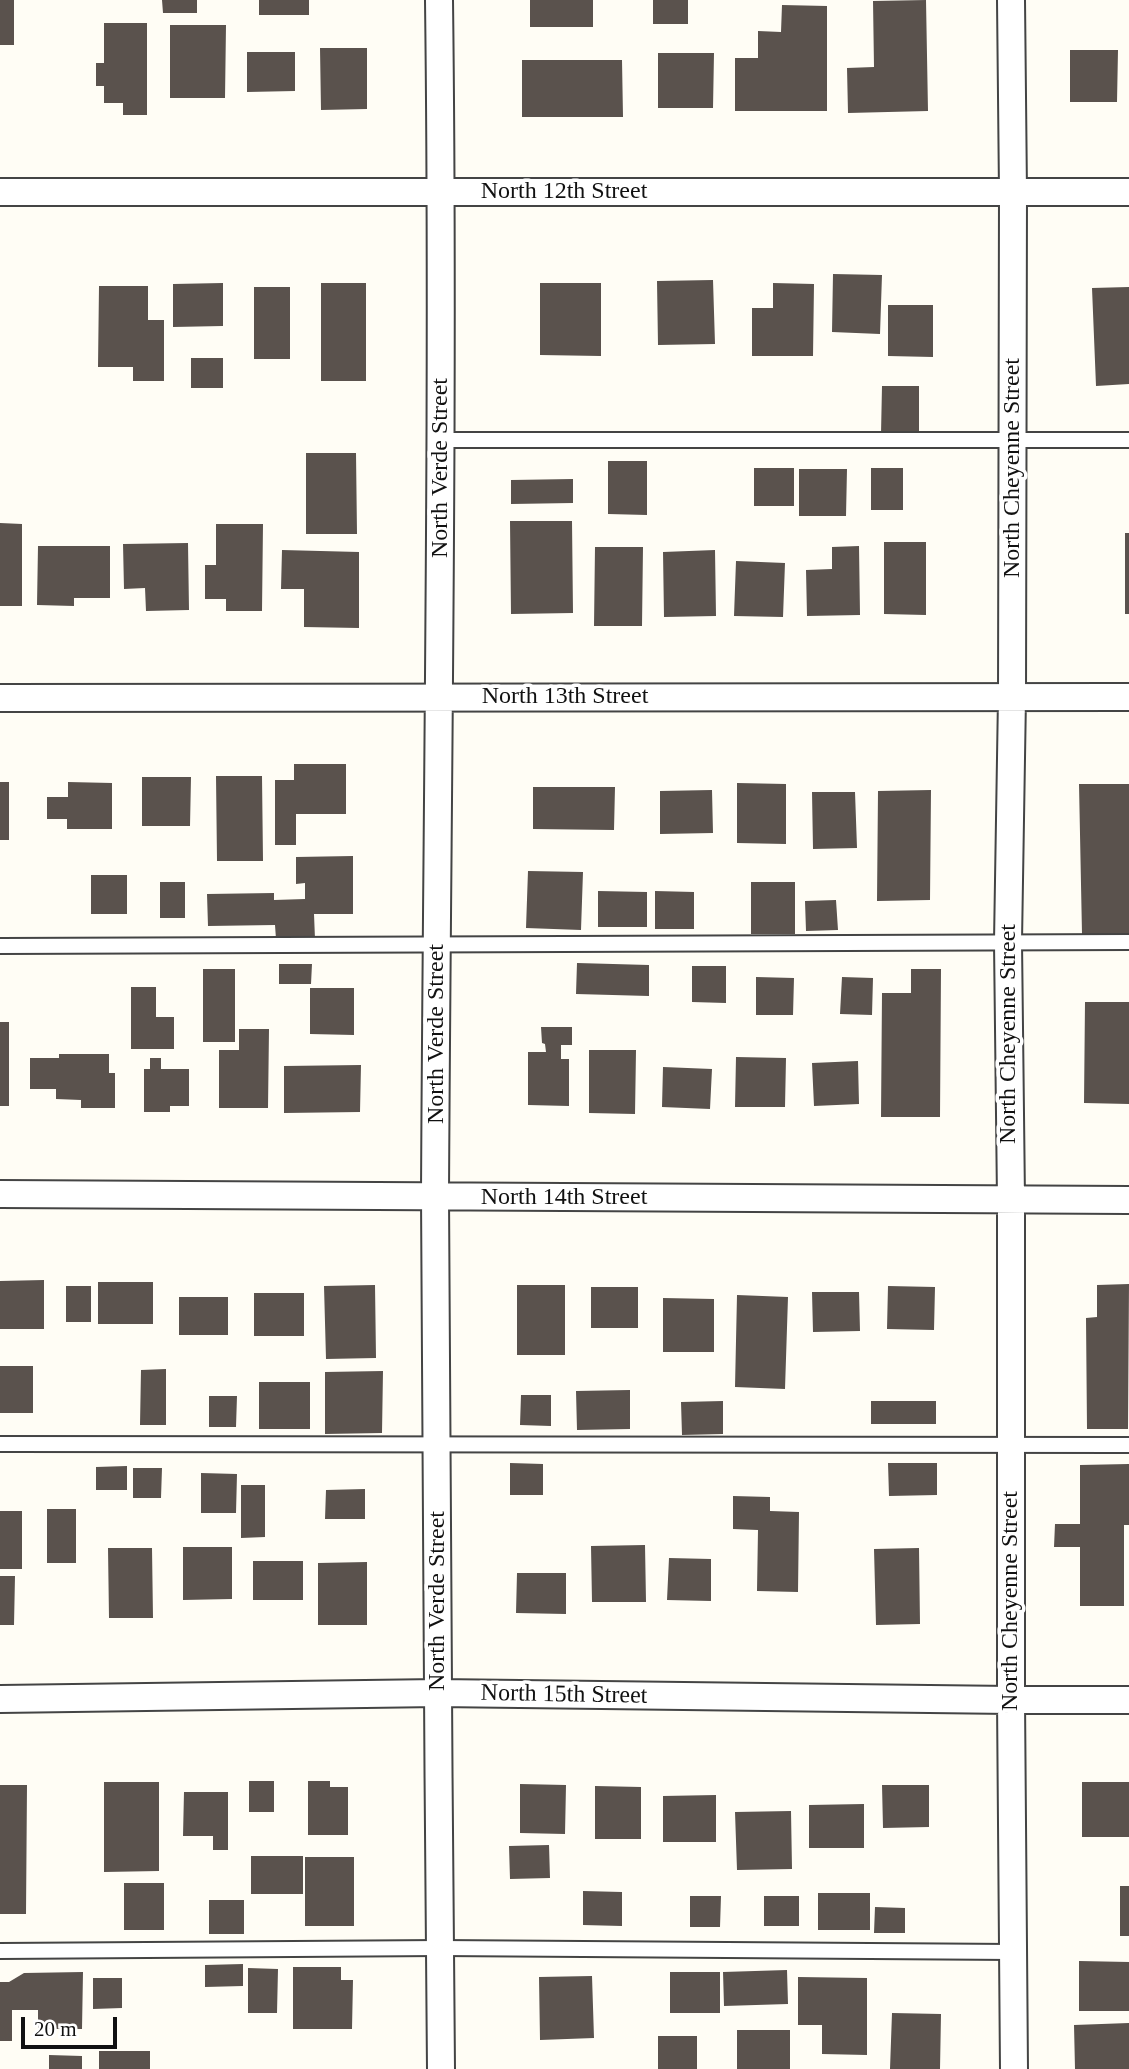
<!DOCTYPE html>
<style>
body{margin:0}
#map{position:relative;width:1129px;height:2069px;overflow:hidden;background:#fffdf5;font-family:Georgia,serif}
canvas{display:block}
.scale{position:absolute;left:21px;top:2017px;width:96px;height:32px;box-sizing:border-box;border:4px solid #111;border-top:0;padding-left:9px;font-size:21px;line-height:24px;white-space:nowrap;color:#111;-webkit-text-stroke:5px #fff;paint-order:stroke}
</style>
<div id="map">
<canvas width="1129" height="2069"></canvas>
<div class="scale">20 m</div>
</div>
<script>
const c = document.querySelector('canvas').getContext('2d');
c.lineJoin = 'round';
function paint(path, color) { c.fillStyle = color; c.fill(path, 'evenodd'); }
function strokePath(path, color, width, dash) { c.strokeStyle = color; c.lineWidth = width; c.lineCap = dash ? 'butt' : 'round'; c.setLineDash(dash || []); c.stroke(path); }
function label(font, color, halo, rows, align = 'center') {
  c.font = font + ' Georgia,serif'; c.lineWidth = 7; c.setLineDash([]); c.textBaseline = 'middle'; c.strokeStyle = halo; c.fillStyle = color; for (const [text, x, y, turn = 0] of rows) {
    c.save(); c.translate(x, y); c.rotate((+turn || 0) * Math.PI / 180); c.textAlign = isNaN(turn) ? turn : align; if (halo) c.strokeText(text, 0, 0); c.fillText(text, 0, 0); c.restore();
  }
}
paint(new Path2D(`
 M0,0h14v45h-14z
 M162,0h35v13h-34z
 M259,0h50v15h-50z
 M530,0h63v27h-63z
 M653,0h35v24h-35z
 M926,0l2,111 -80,2 -1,-45 27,-1 -1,-66z
 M782,5l45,1v105h-92v-53h23v-27l23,1z
 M104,23h43v92h-24v-12h-19v-17h-8v-23h8z
 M170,25h56l-1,73h-55z
 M320,48h47v61l-46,1z
 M1070,50h48l-1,52h-47z
 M247,52h48v39l-48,1z
 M658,53h56l-1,55h-55z
 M522,60h100l1,57h-101z
 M833,274l49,1 -2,59 -48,-2z
 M713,280l2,64 -57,1 -1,-64z
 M223,283v43l-50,1v-43z
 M321,283h45v98h-45z
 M540,283h61v73l-61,-1z
 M773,283l41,1 -1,72h-61v-48h21z
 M99,286h49v34h16v61h-31v-14h-35z
 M254,287h36v72h-36z
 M1129,287v97l-33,2 -4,-98z
 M888,305h45v52l-45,-1z
 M191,358h32v30h-32z
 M882,386h37v49l-38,-1z
 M306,453h50l1,81h-51z
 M608,461h39v54l-39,-1z
 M754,468h40v38h-40z
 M871,468h32v42h-32z
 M799,469h48l-1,47h-47z
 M573,479v24l-62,1v-24z
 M510,521h62l1,92 -62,1z
 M0,523l22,1v82h-22z
 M216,524h47l-1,87h-36v-12h-21v-34h11z
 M1125,533h4v81h-4z
 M884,542h42v73l-42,-1z
 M188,543l1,67 -43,1 -1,-23 -21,1 -1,-45z
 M38,546h72v52h-36v8l-37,-1z
 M859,546l1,69 -53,1 -1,-46 26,-1v-22z
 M595,547h48l-1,79h-48z
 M282,550l77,2v76l-55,-1v-38h-23z
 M715,550l1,66 -52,1 -1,-65z
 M736,561l49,2 -2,54 -49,-1z
 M294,764h52v50h-50v31h-21v-65h19z
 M216,776h46l1,85h-46z
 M142,777h49l-1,49h-48z
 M0,782h9v58h-9z
 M68,782l44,1v46h-45v-10h-20v-22h21z
 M737,783l49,1v60l-49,-1z
 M1079,784h50v150h-47z
 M533,787h82l-1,43 -81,-1z
 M712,790l1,43 -53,1v-43z
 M931,790l-1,110 -53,1 1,-110z
 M812,792h43l2,56 -44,1z
 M353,856v58h-39l1,25h-39l-1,-14 -67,1 -1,-32 67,-1v7l31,-1v-16l-9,1v-27z
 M528,871l55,1 -2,58 -55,-2z
 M91,875h36v39h-36z
 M160,882h25v36h-25z
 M751,882h44v52h-44z
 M598,891l49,1v35h-49z
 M655,891l39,1v37h-39z
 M836,900l2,30 -32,1 -1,-30z
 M577,963l72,2v31l-73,-2z
 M279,964h33l-1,20h-32z
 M692,966h34v37l-34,-1z
 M203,969h32v73h-32z
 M911,969h30l-1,148h-59l1,-124h29z
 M756,977l38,1 -1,37h-37z
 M842,977l31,1 -1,37 -32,-1z
 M131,987h25v30h18v32h-43z
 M310,988h44v47l-44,-1z
 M1085,1002h44v102l-45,-1z
 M0,1022h9v84h-9z
 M541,1027h31v18h-11v14h8v47l-41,-1v-53h18l-1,-8 -3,-1z
 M239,1029h30l-1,79h-49v-58h20z
 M589,1050h47l-1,64 -46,-1z
 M59,1054h50v19h6v35h-34v-8l-25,-1v-10h-26v-31h29z
 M736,1057l50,1 -1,49h-50z
 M150,1058h11v11h28v37h-19v6h-26v-43h6z
 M858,1061l1,43 -45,2 -2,-43z
 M361,1065l-1,47 -76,1v-47z
 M663,1067l49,2 -2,40 -48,-2z
 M44,1280v49h-44v-48z
 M98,1282h55v42h-55z
 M1129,1284l-1,145h-41l-1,-111 11,-1v-32z
 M375,1285l1,73 -50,1 -2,-73z
 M517,1285h48v70h-48z
 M66,1286h25v36h-25z
 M888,1286l47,1 -1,43 -47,-1z
 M591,1287h47v41h-47z
 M812,1292h47l1,39 -47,1z
 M254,1293h50v43h-50z
 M737,1295l51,2 -3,92 -50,-2z
 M179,1297h49v38h-49z
 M663,1298l51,1v53h-51z
 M0,1366h33v47h-33z
 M166,1369v56h-26l1,-55z
 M383,1371l-1,62 -57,1v-62z
 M259,1382h51v47h-51z
 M630,1390v39l-53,1 -1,-39z
 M521,1395h30v31l-31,-1z
 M209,1396h28l-1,31h-27z
 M723,1401v33l-41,1 -1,-33z
 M871,1401h65v23h-65z
 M510,1463l33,1v31h-33z
 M888,1463h49v32l-48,1z
 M1129,1464v61h-5v81h-44v-59h-26l1,-23h25v-59z
 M127,1466v24h-31v-23z
 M133,1468h29l-1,30h-28z
 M201,1473l36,1 -1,39h-35z
 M241,1485h24v52l-24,1z
 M365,1489v30h-40l1,-29z
 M733,1496l37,1v14l29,1 -1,80 -41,-1 1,-61 -25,-1z
 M47,1509h29v54h-29z
 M0,1511h22v58h-22z
 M645,1545l1,57h-54l-1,-56z
 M183,1547h49v52l-49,1z
 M108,1548h44l1,70h-44z
 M919,1548l1,76 -44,1 -2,-76z
 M669,1558l42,1v42l-44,-1z
 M253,1561h50v39h-50z
 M367,1562v63h-49v-62z
 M517,1573h49v41l-50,-1z
 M0,1576h15l-1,49h-14z
 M249,1781h25v31h-25z
 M308,1781h22v6h18v48h-40z
 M104,1782h55v89l-55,1z
 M1082,1782h47v55h-47z
 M520,1784l46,1 -1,49 -45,-1z
 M0,1785h27l-1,129h-26z
 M882,1785h47v42l-46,1z
 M595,1786l46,1v52h-46z
 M184,1792h44v58h-15v-14h-30z
 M716,1795v47h-53v-46z
 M864,1804v44h-55v-43z
 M791,1811l1,58 -55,1 -2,-58z
 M549,1845l1,33 -40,1 -1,-33z
 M251,1856h52v38h-52z
 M305,1857h49v69h-49z
 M124,1883h40v47h-40z
 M1120,1886h9v50h-9z
 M583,1891l39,1v34l-39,-1z
 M818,1893h52v37h-52z
 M690,1896h31l-1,31h-30z
 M764,1896h35v30h-35z
 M209,1900h35v34h-35z
 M875,1907l30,1v25h-31z
 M1079,1961l50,1v49h-50z
 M243,1964v22l-38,1v-22z
 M293,1967h48v13h12l-1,49h-59z
 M248,1968l30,1 -1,44h-29z
 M787,1970l1,34 -64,2 -1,-34z
 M83,1972l-1,57h-44v-19h-26v31h-12v-59h9l15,-9z
 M670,1972h50v41h-50z
 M592,1976l2,62 -54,2 -1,-63z
 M798,1977l69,1v77l-45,-1v-29h-24z
 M93,1978h29v30l-29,1z
 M892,2013l49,1 -1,55h-50z
 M1129,2023v46h-54l-1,-44z
 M737,2030h53v39h-53z
 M658,2036h39v33h-39z
 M99,2051h51v18h-51z
 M49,2055l33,1v13h-33z`), '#5a524d');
const lane = new Path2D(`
 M441,440h688
 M0,946l1129,-4
 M0,1444l1129,1
 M0,1951l440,-3 573,4`);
const street = new Path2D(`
 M439,0c5,399 -2,797 -4,1196 0,291 4,582 6,873
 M1011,0l2,192 -1,505 -4,245 3,258v500l3,369
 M0,192h1129
 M0,698l1129,-1
 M0,1194l1129,6
 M0,1699l438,-6 573,7h118`);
strokePath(lane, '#444', 18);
strokePath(street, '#444', 30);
strokePath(lane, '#fff', 14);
strokePath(street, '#fff', 26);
label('24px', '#111', '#fff', [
 ["North 12th Street",564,192],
 ["North Verde Street",441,468,-90],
 ["North Cheyenne Street",1013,468,-90],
 ["North 13th Street",565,697],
 ["North Verde Street",437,1034,-90],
 ["North Cheyenne Street",1009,1034,-90],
 ["North 14th Street",564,1198],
 ["North Verde Street",438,1601,-90],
 ["North Cheyenne Street",1011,1601,-90],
 ["North 15th Street",564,1695,1]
]);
</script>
